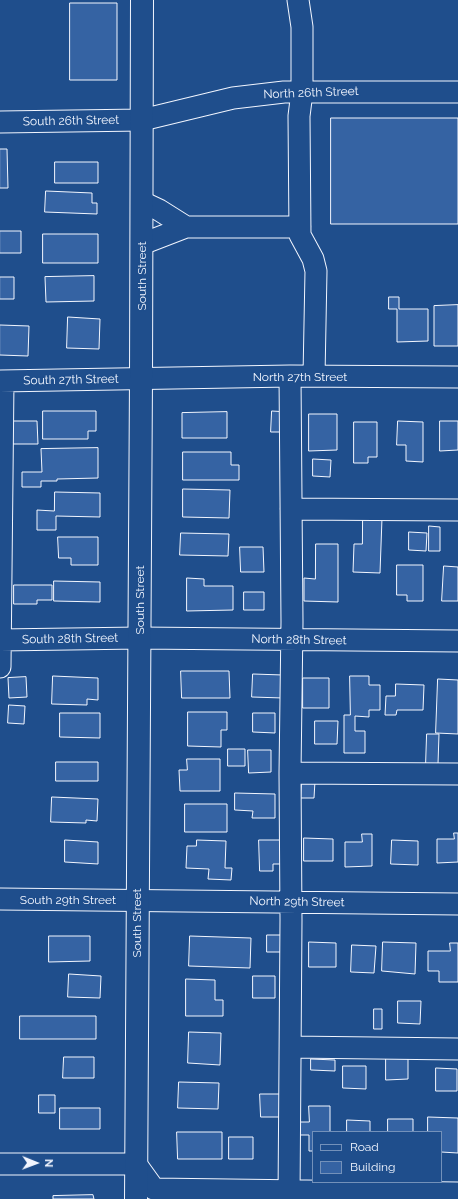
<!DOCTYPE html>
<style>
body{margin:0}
#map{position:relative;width:458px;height:1199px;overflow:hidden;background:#1f4e8c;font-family:Raleway,sans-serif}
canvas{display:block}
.legend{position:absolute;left:312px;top:1131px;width:130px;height:52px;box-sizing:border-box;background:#1f4e8c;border:1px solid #7391ba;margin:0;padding:5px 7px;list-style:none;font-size:12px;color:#f2f6ff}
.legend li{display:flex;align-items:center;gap:8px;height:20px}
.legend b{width:20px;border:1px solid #7391ba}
.north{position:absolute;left:16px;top:1143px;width:40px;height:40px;-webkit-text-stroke:3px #1f4e8c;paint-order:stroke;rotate:91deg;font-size:11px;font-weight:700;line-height:16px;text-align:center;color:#f2f6ff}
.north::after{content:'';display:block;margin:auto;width:14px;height:18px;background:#f2f6ff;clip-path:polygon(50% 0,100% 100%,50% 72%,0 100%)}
</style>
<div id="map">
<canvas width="458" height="1199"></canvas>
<ul class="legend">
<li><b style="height:5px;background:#1f4e8c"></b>Road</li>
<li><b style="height:11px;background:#3563a3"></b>Building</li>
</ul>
<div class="north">N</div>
</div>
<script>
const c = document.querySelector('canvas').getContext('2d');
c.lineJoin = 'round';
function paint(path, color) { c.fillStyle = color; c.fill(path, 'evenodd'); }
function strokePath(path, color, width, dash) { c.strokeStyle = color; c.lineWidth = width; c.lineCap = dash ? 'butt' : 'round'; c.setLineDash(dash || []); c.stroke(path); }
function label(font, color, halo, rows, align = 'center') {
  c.font = font + ' Raleway,sans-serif'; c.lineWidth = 3; c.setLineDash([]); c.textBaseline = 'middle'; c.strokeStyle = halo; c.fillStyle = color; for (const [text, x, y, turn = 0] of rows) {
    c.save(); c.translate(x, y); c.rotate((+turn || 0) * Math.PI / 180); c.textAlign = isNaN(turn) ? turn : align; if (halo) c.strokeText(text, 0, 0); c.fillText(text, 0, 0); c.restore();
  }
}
const building = new Path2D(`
 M70,3h47v77h-47z
 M331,118h127v106h-127z
 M0,149h7l1,39h-8z
 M55,162h43v21h-43z
 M46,191l46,2v10h5v11l-52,-2z
 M0,231h21v22h-21z
 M43,234h55v29h-55z
 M94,276v25l-48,1 -1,-25z
 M0,277h14v22h-14z
 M389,297h10v12h29v32l-31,1v-33h-8z
 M458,305v41h-24v-40z
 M68,317l32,2 -1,30 -32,-1z
 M0,325l29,1 -1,30 -28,-1z
 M43,411h53v20h-8v8h-45z
 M272,411l16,1 -1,20h-16z
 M227,412v26h-45v-25z
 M309,414h28v36l-28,1z
 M12,421h25l1,23h-26z
 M398,421l25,1v40l-17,-1v-16h-9z
 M440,421h18v29l-18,1z
 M354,422h23v35h-9v6h-14z
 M98,448v30l-41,1v2h-16v6h-19v-15h20l-1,-23z
 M183,452h48v13h8v15h-56z
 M313,459l18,1 -1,17 -17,-1z
 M183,489l47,1 -1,28 -46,-1z
 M55,492l45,1v24l-44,-1v14h-19v-20l17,1z
 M363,517l19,1 -2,55 -27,-1 1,-28h8z
 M429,526l11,1v24h-11z
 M409,532l18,1 -1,18 -17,-1z
 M181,533l48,1 -1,22 -48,-1z
 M58,537h40v28h-27v-7h-12z
 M316,544h22v58l-34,-1v-23l11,1z
 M240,547h23l1,25h-23z
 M397,565h26v36h-16v-6h-10z
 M444,566l14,1v34h-16z
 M187,578l17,1v7h29v24l-46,1z
 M54,581l46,1v20l-46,-1z
 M14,585h38v15h-15v4h-23z
 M244,592h20v18h-20z
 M181,671h48l1,27h-48z
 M253,674l30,1v23l-31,-1z
 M53,676l45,2v22l-11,-1v6l-35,-1z
 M350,676h19v9h11v25h-11v7l-14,-1v15h10v22h-21v-38h6z
 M26,677l1,20 -18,1 -1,-20z
 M303,678h26v30h-26z
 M438,679l20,1v54l-22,-1z
 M396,684l28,1 -1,25h-26l-1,5h-11l1,-19h9z
 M9,705l16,1 -1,18 -16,-1z
 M188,712h39v18h-6v17l-33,-1z
 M60,713h40v25l-40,-1z
 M253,713h22v20l-22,-1z
 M315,721h23l-1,23h-22z
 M427,734h12l-1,30h-12z
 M228,749h17v17h-17z
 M248,750h23v22l-22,1z
 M187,759h33v32h-40l-1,-21h8z
 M56,762h42v19h-42z
 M302,780l13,1 -1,17h-13z
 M235,793l40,1v24h-23l1,-7 -18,-1z
 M52,797l46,2 -1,22 -11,-1v3l-35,-1z
 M185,804h42v28h-42z
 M454,833h4v29l-21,1v-24h17z
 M362,834h10v32l-27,1v-25h17z
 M304,838l29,1v22h-29z
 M65,840l33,2v22l-33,-2z
 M197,840l29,1 -1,27h7l-1,12 -23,-1 1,-10 -23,-1 1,-22h9z
 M259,840h23l1,24h-10v7h-13z
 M392,840l26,1v24l-27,-1z
 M267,935h19v17h-19z
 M49,936h41v25l-41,1z
 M190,936l61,2 -1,30 -61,-2z
 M309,942l27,1v24h-27z
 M383,942l33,1 -1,31 -33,-3z
 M450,943h8v39h-19v-11h-11v-20h22z
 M352,945l24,1 -2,27 -23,-1z
 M69,974l32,2 -1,22 -32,-1z
 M253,976h22v22h-22z
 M186,979l29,1v20h8v16h-37z
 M398,1001h23l-1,23 -22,-1z
 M374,1009h8v20h-8z
 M20,1016h76v23h-76z
 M189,1032l32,1 -1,32 -32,-2z
 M386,1055h22v24l-22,1z
 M64,1057h30v21h-31z
 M311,1059l24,1v11l-24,-1z
 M343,1066h23v23l-23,-1z
 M436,1068l21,1v22h-21z
 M179,1082l40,1 -1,26 -40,-1z
 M260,1094h21l1,23h-21z
 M39,1095h16v18h-16z
 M309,1106h21v26h-17v19h-4v-16h-10v-13h10z
 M60,1108h40v21h-40z
 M428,1117l30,1v35l-17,-1v-20h-13z
 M388,1119h25v13h-25z
 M347,1120l23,1v11h-23z
 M177,1132h45v27h-44z
 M229,1137h24v22h-24z
 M93,1195l1,4h-41v-3z`);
paint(building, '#3563a3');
strokePath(building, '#f2f6ff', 1);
const minor = new Path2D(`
 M298,0l4,27v65l-3,24 1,119 13,24 3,12 -2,105
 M0,122l142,-2 91,-22 51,-6h174
 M186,227h114
 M142,244l44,-17 -27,-17 -17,-8
 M0,381l290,-5 168,1
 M291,509l167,1
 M0,640l139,-2 319,3
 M0,667l3,-286
 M290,773l168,1
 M0,899l458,5
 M291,1047l167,2
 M0,1164h136l18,25 304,4
 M289,1199l2,-279 -1,-147 2,-151 -2,-246`);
const major = new Path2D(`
 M136,1199l5,-820 1,-379`);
strokePath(minor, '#f2f6ff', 23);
strokePath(major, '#f2f6ff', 24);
strokePath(minor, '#1f4e8c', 21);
strokePath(major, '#1f4e8c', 22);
label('12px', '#f2f6ff', '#1f4e8c', [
 ["North 26th Street",311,93,-2],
 ["South 26th Street",71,121,-1],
 ["South Street",142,276,-90],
 ["North 27th Street",300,377],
 ["South 27th Street",71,380,-1],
 ["South Street",140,600,-90],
 ["South 28th Street",70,639,-1],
 ["North 28th Street",299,640,1],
 ["South 29th Street",68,900],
 ["North 29th Street",297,902,1],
 ["South Street",137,923,-90]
]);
</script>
